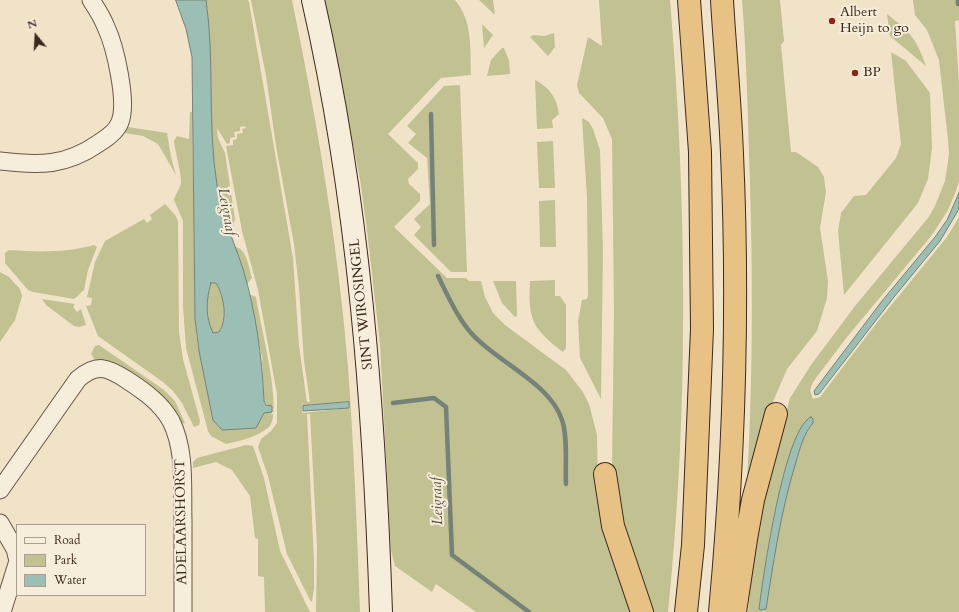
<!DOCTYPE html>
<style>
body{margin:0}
#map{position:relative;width:959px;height:612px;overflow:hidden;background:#f1e3c8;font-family:Cardo,serif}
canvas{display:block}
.legend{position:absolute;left:16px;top:524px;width:130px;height:72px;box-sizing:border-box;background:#f6eddb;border:1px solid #ac9e8f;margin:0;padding:5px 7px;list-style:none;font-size:12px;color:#3c281d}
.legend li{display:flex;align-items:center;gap:8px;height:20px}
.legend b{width:20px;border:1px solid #ac9e8f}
.north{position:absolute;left:16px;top:16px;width:40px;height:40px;-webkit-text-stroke:3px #f6eddb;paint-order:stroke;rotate:342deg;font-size:11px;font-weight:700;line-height:16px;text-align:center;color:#3c281d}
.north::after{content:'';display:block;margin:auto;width:14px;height:18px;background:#3c281d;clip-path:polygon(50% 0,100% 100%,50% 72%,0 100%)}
</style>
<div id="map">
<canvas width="959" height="612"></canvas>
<ul class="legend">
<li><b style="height:5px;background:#f6eddb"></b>Road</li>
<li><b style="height:11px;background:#c1c191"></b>Park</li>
<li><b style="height:11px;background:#9bbeb5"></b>Water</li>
</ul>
<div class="north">N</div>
</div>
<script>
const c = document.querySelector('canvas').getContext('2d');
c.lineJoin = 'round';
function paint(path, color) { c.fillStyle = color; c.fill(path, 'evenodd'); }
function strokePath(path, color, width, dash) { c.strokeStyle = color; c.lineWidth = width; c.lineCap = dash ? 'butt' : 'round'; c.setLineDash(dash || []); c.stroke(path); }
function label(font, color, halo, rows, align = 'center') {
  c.font = font + ' Cardo,serif'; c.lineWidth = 4; c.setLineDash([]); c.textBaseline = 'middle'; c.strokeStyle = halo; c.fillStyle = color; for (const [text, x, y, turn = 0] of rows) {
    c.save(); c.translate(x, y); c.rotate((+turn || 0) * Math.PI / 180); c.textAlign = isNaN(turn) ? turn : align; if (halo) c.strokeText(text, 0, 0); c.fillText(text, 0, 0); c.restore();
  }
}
paint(new Path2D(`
 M206,0h42l1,2 44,256 6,88 8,56h3l-6,-41 -5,-73 -5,-44 -18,-98 -10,-70 -15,-76h41c25,121 46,244 56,367 6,82 9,163 12,245h-44l1,-66 -7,-132h-3l7,147v27l-2,14 -2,-2 -23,-46 -19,-78 -10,-29 3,-8 10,-8 6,-8v-29l-19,-104 -16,-59 -16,-85 7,-1v-5l4,-1v-5l6,-1 -1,-4 4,-1 -1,-2 -5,1v4l-6,1 1,5 -5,1v5l-3,1 -10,-16 1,10 7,15 10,66 -2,7 -4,5c-4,-14 -9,-29 -12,-44 -12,-61 -2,-125 -11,-187zM303,400v6l46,-4 1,14 -1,-8 -47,5z
 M324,0h131c18,21 15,49 16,75l-30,3 -53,56 30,29v6l-10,10 1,5 11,10v7l-26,26 53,51h19l3,3h12l4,16 8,16 12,12 61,45 17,22 6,12 8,31 1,52 35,125h-157l-40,-28 -4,8 -37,-26 -4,-16 -11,-206 -13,-114 -7,-51z
 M479,0h14l2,15z
 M599,0h71c17,204 19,409 -2,612h-19l-27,-80 -10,-64 2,-156 -2,-173 -9,-21 -24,-25 -2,-8 11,-48 14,9z
 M742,0h38l4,41 -3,4 10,107h5l22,15 6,10 2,15 -6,36 8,53 -1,17 -10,33 -30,38 -18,42 -23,85c7,-104 7,-208 4,-312 -2,-61 -3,-123 -8,-184z
 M913,0h46v20l-4,1 4,62v98l-3,10 -8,19 -16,25 -85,102 -34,45 -3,8 3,9 7,-2 3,-4 56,-73 68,-83 12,-20v395h-211l9,-88 33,-126 21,-33 44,-59 73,-88 7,-12 10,-25 4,-27 -1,-14 -9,-80 -12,-30 -12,-15zM805,421l8,2c-10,11 -14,27 -18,41 -15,48 -24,97 -34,146l-2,-1c9,-64 17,-130 46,-188z
 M887,14c24,19 29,24 39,52l-36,-30z
 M482,24l11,11 -9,13z
 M554,33l1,14 -7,9 -18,-19 3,-2 11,1z
 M502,48h2l5,12 1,14 -23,2 4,-16z
 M891,52l15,9 24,32 2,55 -4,31 -10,24 -74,92 -6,-64 3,-18 13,-17 12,-1 30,-37 5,-14z
 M535,80c14,7 22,18 24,34l-7,6 1,8 -16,1z
 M460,85l7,187h-16l-37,-37 7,-8 -7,-8 16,-15 -3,-46 -19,-15 8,-9 -9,-8 37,-40z
 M190,112h2l3,207 2,21 16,80 9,10 34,-2 8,-15 8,-1 -1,3 2,-1 -1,-12v4h-3l-5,-5 -2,-44 -13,-63 7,3c3,23 28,116 13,130 -12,10 -29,14 -43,17l-15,-8 -3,-5 -22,-83 -3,-41v-86l-9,-21c1,-6 6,-11 7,-17 1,-7 -6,-32 -7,-42l3,-5 12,3z
 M582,118l7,4 4,7 7,21 3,101 -2,148 -21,-41 -2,-37 4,-21 5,-1 1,-3 -1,-98z
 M128,127l39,6 4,24 5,18 -18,-31 -15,-8 -18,-3z
 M553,141l2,47h-16l-2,-46z
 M555,200l1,47h-16l-1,-46z
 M165,204l10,11 3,6 1,111 4,27 17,62 -1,4 -5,2 -12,-24 -9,-12 -10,-9 -65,-46 -12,-30 5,-1 1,-7 -5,-1 8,-35 10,-21 39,-22 3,4 5,-4 -2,-4z
 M94,245l3,2 -9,23 -4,20 -10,9 -41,-7 -5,-2 -23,-27v-10l4,-3c30,2 56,3 85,-5z
 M235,247c12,1 14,22 17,31l-5,6z
 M0,272l9,5 11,12 2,7 -7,24 -15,22z
 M555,280v16h5l6,9v43l-3,4c-31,-24 -35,-32 -33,-71z
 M493,281h23l1,35 -2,1 -13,-14z
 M211,283h5c8,13 12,36 3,49l-7,1c-7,-19 -6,-31 -1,-50z
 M42,299l33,5 -2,3 4,5 4,-3 5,16 -7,2 -5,-1 -28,-21z
 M99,345l65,45 11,11 10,22 -7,2 -81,-62 -6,-9 4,-8z
 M246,445l7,1 11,32 16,73 30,61h-45l-1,-35 -6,-1v-37l-3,-1 -5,-42 -18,-26 -16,-8 -23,6v-6l4,-4z`), '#c1c191');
const water = new Path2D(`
 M176,0h30c9,61 1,124 11,185 4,29 17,56 26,84 13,43 19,88 21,132l2,4 6,1v6l-8,1 -8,15 -34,2 -9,-10 -14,-69 -4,-32 -3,-262 -6,-28zM211,283h5c8,13 12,36 3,49l-6,1c-8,-17 -7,-32 -2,-50z
 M959,193v16l-19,32 -46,56 -75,97 -4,1 -1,-4 68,-90 53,-64 12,-17z
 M349,402v6l-46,3v-5z
 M811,417l2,2v4c-9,10 -13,25 -17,39 -15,48 -22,97 -30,147l-5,1 -2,-1c4,-32 25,-181 52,-192z`);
paint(water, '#9bbeb5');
strokePath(water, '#758278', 1);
strokePath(new Path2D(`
 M958,0v4
 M431,114l3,131
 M438,276c10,20 19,41 34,58 25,28 78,49 90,86 6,17 3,45 4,64
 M393,403l41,-5 12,9 6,148 77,57`), '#758278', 4.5);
const street = new Path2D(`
 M0,161c39,5 66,5 99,-18 8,-5 18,-12 21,-21 8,-20 -5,-76 -14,-95 -4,-10 -9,-18 -15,-27
 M0,490l78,-111c19,-16 29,-12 49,1 17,11 34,23 44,41 15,30 11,67 12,99 0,31 0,61 0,92
 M0,523l15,26 2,8
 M2,612l15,-48`);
const secondary = new Path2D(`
 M313,0c46,201 61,406 68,612`);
const highway = new Path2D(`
 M605,474l8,52 29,86
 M686,612l7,-67 9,-216 -2,-177 -11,-152
 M720,612c14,-152 19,-305 12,-458 -2,-52 -7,-103 -10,-154
 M735,612l11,-73 7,-39 23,-86`);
strokePath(street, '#695748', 19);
strokePath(secondary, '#3c281d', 24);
strokePath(highway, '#3c281d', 24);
strokePath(street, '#f6eddb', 17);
strokePath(secondary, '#f6eddb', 22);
strokePath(highway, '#e8c284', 22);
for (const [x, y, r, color] of [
 [832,21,4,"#8f2418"],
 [855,73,4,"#8f2418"]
]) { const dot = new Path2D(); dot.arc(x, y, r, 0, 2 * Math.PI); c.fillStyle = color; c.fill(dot); strokePath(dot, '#f6eddb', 1.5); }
label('14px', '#3c281d', '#f6eddb', [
 ["Albert",840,13],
 ["Heijn to go",840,29],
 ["BP",863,73]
], 'left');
label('14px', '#3c281d', '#f6eddb', [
 ["SINT WIROSINGEL",362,304,-96],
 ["ADELAARSHORST",182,522,-91]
]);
label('italic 15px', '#544e43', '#f6eddb', [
 ["Leigraaf",226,212,80],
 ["Leigraaf",438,501,-92]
]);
</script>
